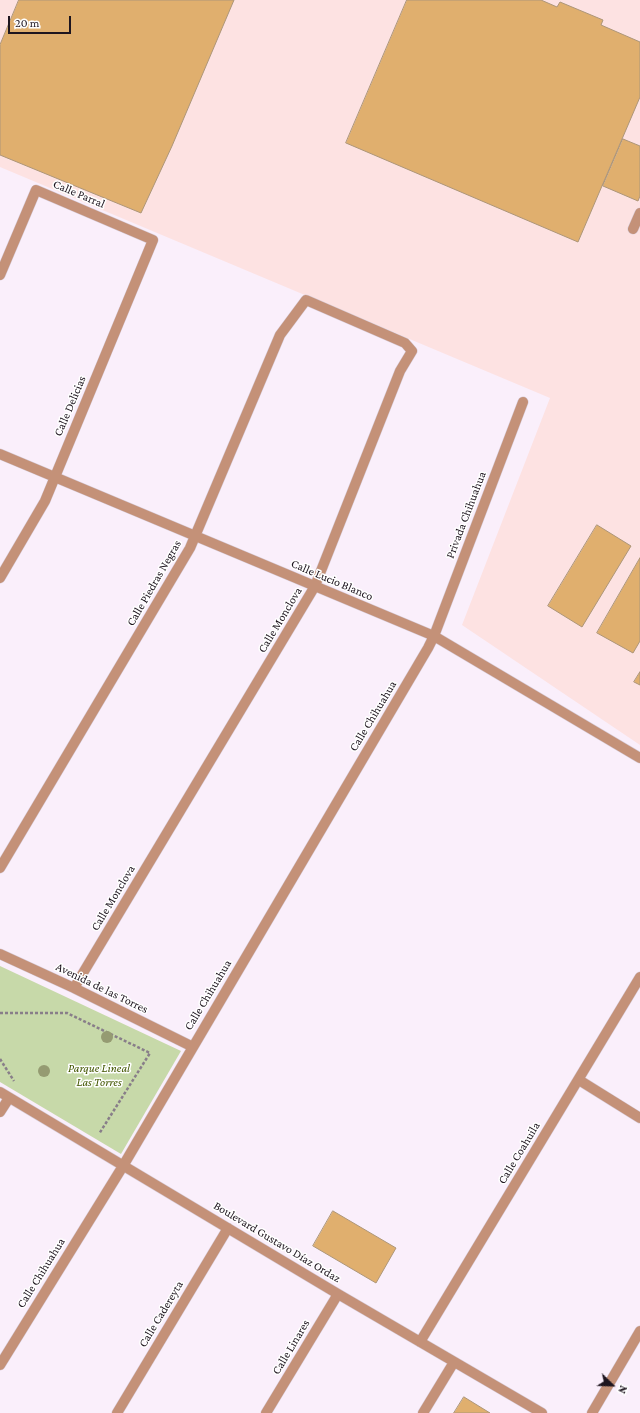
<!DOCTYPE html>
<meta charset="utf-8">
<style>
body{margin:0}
#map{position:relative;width:640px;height:1413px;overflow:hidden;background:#faeffb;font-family:"Crimson Pro",serif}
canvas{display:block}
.north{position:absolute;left:592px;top:1365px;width:40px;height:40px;-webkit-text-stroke:3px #fff;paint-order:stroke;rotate:113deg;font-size:11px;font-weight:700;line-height:16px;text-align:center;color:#1e151f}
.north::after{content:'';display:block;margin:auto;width:14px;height:18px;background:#1e151f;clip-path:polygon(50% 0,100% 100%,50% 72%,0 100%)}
.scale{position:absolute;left:8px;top:16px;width:63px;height:18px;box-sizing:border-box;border:2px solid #1e151f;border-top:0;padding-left:5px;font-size:12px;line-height:14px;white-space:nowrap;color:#1e151f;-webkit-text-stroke:3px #fff;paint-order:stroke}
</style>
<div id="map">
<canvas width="640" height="1413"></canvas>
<div class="north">N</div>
<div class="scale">20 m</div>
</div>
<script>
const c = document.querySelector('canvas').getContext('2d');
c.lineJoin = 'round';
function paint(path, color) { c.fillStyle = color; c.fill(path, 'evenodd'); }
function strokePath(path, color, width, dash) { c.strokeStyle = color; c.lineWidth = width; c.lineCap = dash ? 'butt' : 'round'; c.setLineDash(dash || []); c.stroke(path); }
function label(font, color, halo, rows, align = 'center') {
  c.font = font + ' "Crimson Pro",serif'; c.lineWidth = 3; c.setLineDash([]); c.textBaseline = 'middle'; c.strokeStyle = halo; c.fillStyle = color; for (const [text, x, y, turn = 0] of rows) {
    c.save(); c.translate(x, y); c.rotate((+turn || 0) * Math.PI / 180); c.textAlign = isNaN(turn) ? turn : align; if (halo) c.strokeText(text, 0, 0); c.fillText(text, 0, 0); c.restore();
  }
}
paint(new Path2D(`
 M0,0h640v745l-178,-120 88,-227 -550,-231z`), '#fde2e2');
paint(new Path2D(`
 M0,966l181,85 -60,103 -121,-72z`), '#c7d9a9');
const building = new Path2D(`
 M19,0h215l-62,146 -31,67 -141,-58v-110z
 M407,0h134l16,7 3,-5 43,18 -2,5 39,17v55l-62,145 -232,-99z
 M623,139l17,7v50l-2,5 -35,-15z
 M597,525l34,21 -49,81 -34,-21z
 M640,558v83l-7,12 -36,-20z
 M640,672v13l-6,-3z
 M333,1211l63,37 -20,35 -63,-37z
 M464,1397l26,16h-36z`);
paint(building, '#e0af6e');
strokePath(building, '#ad9679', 1);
const minor = new Path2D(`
 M633,229l7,-16
 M0,275l36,-85 117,50 -108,261 -45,77
 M0,454l434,182 206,122
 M0,868l190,-320 90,-213 26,-35 99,43 7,8 -12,20 -85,215 -241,402
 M0,954l74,34 119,59
 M579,1080l61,38
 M0,1092l338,202 204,119
 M0,1112l9,-14
 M420,1342l220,-365
 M0,1365l123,-199 305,-518 6,-12 89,-234
 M117,1413l111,-185
 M266,1413l72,-119
 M423,1413l31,-51
 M592,1413l48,-82`);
strokePath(minor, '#d7ccd8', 11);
strokePath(new Path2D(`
 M0,1013h67l83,40 -51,81
 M0,1059l14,22`), '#887e89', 2.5, [3, 2]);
strokePath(minor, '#c49178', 10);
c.fillStyle = '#959b72';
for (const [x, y] of [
 [107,1037],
 [44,1071]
]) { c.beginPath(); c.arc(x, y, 6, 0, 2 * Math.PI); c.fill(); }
label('12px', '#1e151f', '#fff', [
 ["Calle Parral",79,194,23],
 ["Calle Delicias",70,406,-67],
 ["Privada Chihuahua",466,515,-69],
 ["Calle Lucio Blanco",332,580,23],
 ["Calle Piedras Negras",154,583,-60],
 ["Calle Monclova",280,620,-59],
 ["Calle Chihuahua",373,716,-59],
 ["Calle Monclova",113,898,-59],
 ["Avenida de las Torres",102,988,26],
 ["Calle Chihuahua",208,995,-59],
 ["Calle Coahuila",519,1153,-59],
 ["Boulevard Gustavo Díaz Ordaz",277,1242,31],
 ["Calle Chihuahua",41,1273,-58],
 ["Calle Cadereyta",161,1314,-59],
 ["Calle Linares",291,1347,-59]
]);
label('italic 12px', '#425601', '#fff', [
 ["Parque Lineal",99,1068],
 ["Las Torres",99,1082]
]);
</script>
